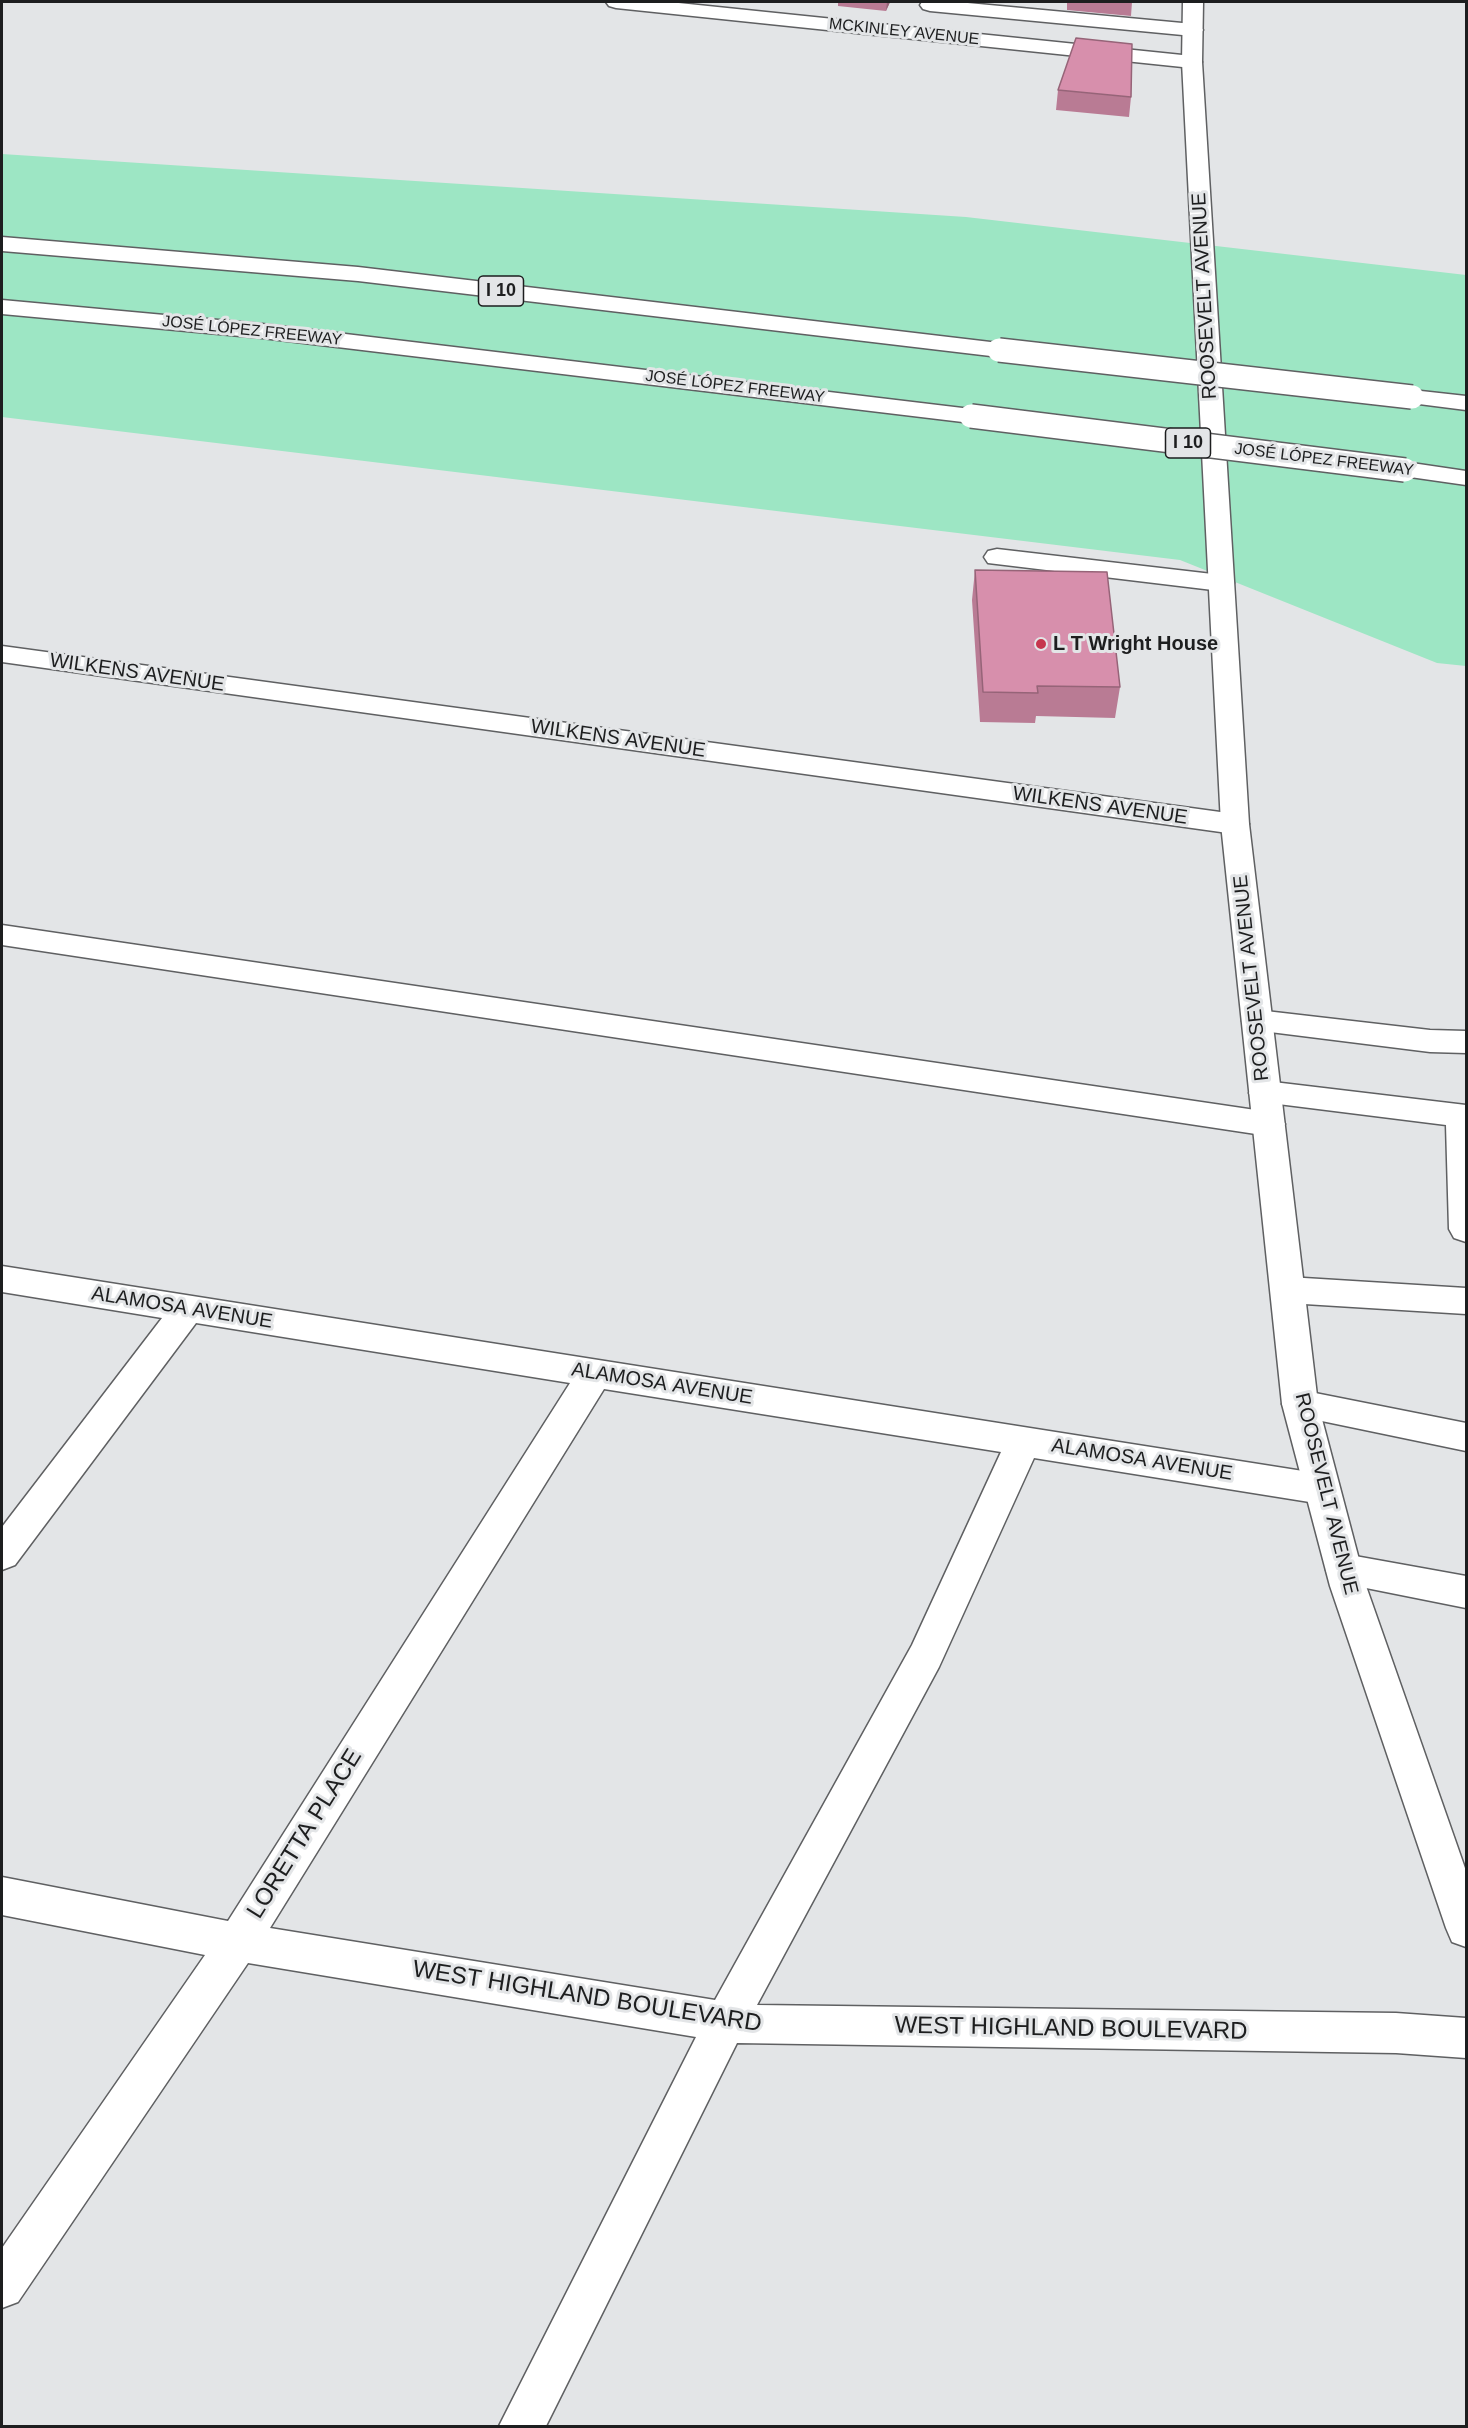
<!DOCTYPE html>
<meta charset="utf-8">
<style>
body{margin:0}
#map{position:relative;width:1468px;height:2428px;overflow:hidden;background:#e3e5e7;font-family:Helvetica,sans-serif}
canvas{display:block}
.frame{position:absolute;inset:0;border:3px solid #1d1e1f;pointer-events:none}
</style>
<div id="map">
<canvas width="1468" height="2428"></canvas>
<div class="frame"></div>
</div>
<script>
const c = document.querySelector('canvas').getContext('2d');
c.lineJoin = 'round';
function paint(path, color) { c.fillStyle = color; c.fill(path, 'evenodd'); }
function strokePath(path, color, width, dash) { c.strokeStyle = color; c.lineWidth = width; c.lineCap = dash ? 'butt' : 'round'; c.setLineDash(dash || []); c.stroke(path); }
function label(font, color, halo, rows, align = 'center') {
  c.font = font + ' Helvetica,sans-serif'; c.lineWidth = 6; c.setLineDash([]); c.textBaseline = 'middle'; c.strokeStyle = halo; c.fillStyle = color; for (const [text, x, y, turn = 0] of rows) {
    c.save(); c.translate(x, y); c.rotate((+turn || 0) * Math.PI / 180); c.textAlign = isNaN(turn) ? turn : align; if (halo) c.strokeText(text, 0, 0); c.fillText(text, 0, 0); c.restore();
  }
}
paint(new Path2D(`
 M2,154l964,63 500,58v391l-29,-3 -257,-103 -1178,-143z`), '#9de6c4');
const minor = new Path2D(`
 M606,2h63l523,54 7,2 3,4 -3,4 -7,2 -576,-60 -7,-2z
 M922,2h35l236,22 7,2 3,4 -3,4 -7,2 -263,-25 -7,-2 -3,-4z
 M997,549l224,26 9,2 4,6 -4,6 -9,2 -233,-28 -4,-6 4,-6z
 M2,646l1233,168 10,3 4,7 -4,7 -10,3 -1233,-172z
 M2,925l1267,187 11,4 5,8 -5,8 -11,4 -1267,-191z
 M1257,1010l173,20 36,1v22l-36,-1 -184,-23 -4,-8 4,-8z
 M1265,1081l201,24v137l-12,-4 -5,-9 -3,-104 -192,-24 -5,-8 5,-8z
 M2,1266l1320,208 13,4 5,11 -5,11 -13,4 -288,-46 -95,209 -182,338 639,8 70,5v40l-70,-5 -659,-10 -191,383h-47l197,-389 -448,-74 -230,339 -16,6v-60l203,-293 -203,-40v-38l226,44 342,-538 -374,-60 -181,242 -13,5v-43l160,-209 -160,-26zM604,1389l397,63 -89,193 -197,355 -445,-72z
 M1288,1277l178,11v26l-178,-11 -12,-4 -5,-9 5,-9z
 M1300,1390l166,33v28l-178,-37 -6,-10 6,-10z
 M1344,1554l122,22v32l-135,-27 -5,-11 5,-11z`);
const major = new Path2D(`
 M1183,2h20l-1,60 47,762 69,580 48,182 100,285v76l-14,-5 -6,-14 -116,-342 -48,-182 -61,-580 -39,-762z`);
const highway = new Path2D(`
 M2,237l356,30 641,76 8,2 4,5 -4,5 -8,2 -641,-76 -356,-30z
 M2,300l260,24 709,85 9,2 3,5 -3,5 -9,2 -709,-85 -260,-24z
 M1412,390l54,6v14l-63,-8 -3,-5 3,-5z
 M1405,462l61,9v14l-70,-10 -4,-5 4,-5z`);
strokePath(minor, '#5f6062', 3);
strokePath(major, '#5f6062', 3);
strokePath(highway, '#5f6062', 3);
paint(minor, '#fff');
paint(major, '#fff');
paint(highway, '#fff');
const highwayBridge = new Path2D(`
 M999,350l413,47
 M971,416l434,54`);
strokePath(highwayBridge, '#5f6062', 26, []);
strokePath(highwayBridge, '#fff', 23);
paint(new Path2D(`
 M838,2h52l-4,9 -48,-5z
 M1067,2h65l-1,14 -64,-6z
 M1058,90l73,7 -2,20 -73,-7z
 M975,570l145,117 -5,31 -79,-2 -1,7 -55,-1 -8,-122z`), '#b97b94');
paint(new Path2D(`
 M887,2h3l-4,9z`), '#966478');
const building = new Path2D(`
 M1076,38l56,6 -1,53 -73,-7z
 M975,570l132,2 13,115 -83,-1 1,7 -55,-1z`);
paint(building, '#d78fac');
strokePath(building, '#966478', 1.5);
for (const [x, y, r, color] of [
 [1041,644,6,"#c6364d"]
]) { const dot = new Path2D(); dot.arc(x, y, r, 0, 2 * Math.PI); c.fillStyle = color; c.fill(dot); strokePath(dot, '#e3e5e7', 2); }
label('16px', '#1d1e1f', '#e3e5e7', [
 ["MCKINLEY AVENUE",904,32,6],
 ["JOSÉ LÓPEZ FREEWAY",252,331,6],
 ["JOSÉ LÓPEZ FREEWAY",735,387,7],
 ["JOSÉ LÓPEZ FREEWAY",1324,460,7]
]);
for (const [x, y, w] of [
 [501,291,45],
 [1188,443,45]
]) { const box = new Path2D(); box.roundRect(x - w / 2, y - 15, w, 30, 4.5); c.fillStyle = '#e3e5e7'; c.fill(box); strokePath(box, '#1d1e1f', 1.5); }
label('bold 18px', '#1d1e1f', null, [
 ["I 10",501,291],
 ["I 10",1188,443]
]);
label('20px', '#1d1e1f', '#e3e5e7', [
 ["ROOSEVELT AVENUE",1205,296,-93],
 ["WILKENS AVENUE",137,673,8],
 ["WILKENS AVENUE",618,739,8],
 ["WILKENS AVENUE",1100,806,8],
 ["ROOSEVELT AVENUE",1252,978,-96],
 ["ALAMOSA AVENUE",182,1308,9],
 ["ALAMOSA AVENUE",662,1384,9],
 ["ALAMOSA AVENUE",1142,1460,9],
 ["ROOSEVELT AVENUE",1326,1494,76]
]);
label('bold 20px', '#1d1e1f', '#e3e5e7', [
 ["L T Wright House",1053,644]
], 'left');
label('24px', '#1d1e1f', '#e3e5e7', [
 ["LORETTA PLACE",305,1834,-58],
 ["WEST HIGHLAND BOULEVARD",587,1997,9],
 ["WEST HIGHLAND BOULEVARD",1071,2029,1]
]);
</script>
